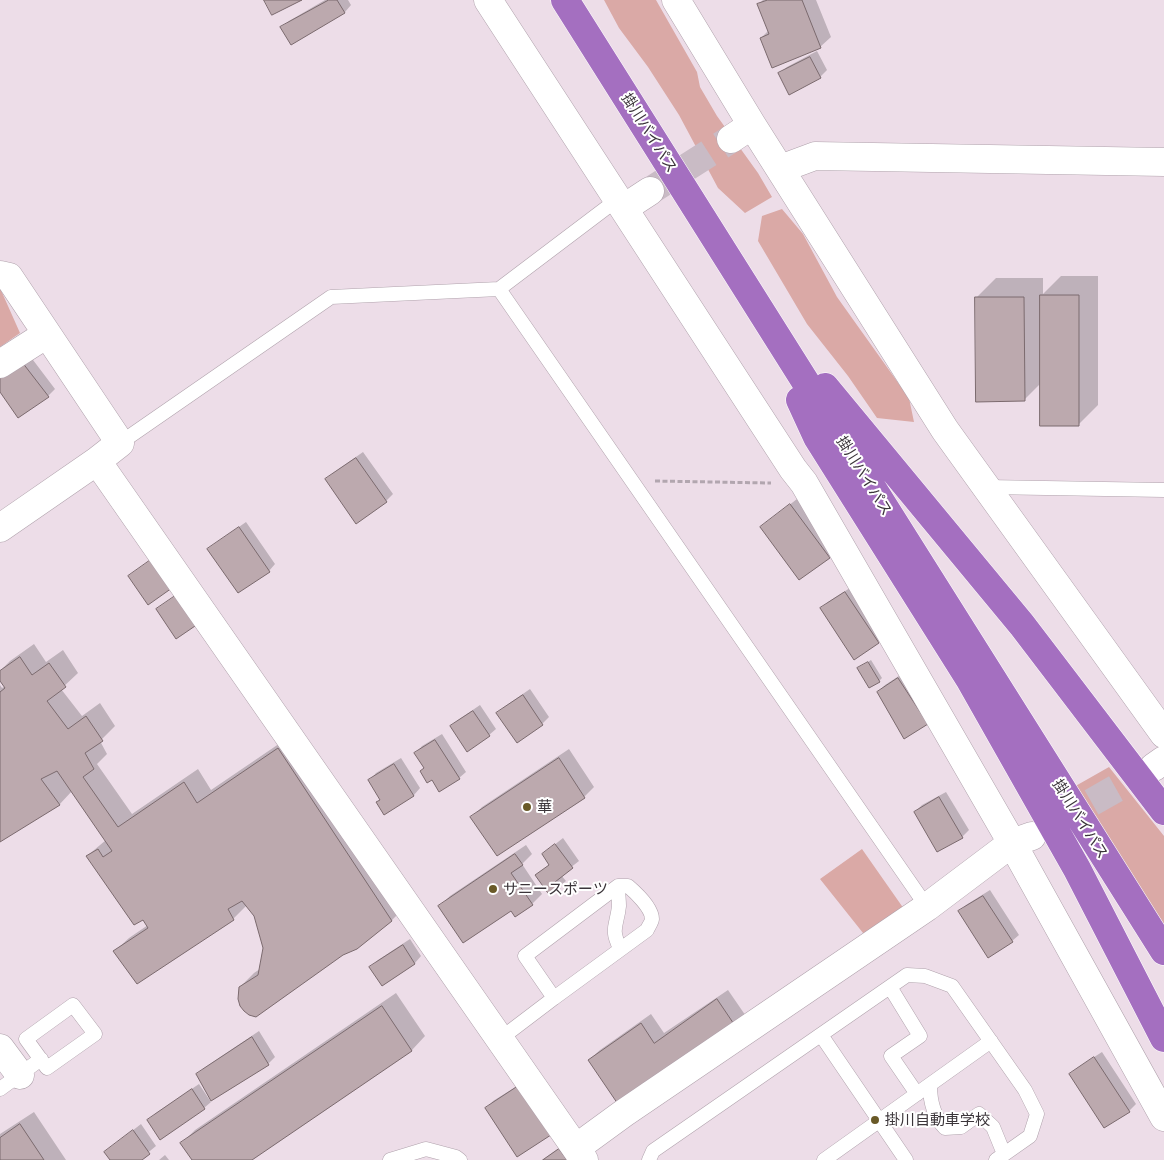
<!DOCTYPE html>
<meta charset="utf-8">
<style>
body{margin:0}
canvas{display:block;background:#eddde8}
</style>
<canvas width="1164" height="1160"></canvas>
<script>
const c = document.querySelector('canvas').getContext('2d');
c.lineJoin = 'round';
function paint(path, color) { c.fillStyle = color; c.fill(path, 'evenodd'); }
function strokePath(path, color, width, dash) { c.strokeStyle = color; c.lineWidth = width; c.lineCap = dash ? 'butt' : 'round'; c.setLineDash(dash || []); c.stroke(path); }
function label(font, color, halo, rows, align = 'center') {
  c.font = font + ' "Crimson Pro","Noto Sans JP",serif'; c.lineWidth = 4; c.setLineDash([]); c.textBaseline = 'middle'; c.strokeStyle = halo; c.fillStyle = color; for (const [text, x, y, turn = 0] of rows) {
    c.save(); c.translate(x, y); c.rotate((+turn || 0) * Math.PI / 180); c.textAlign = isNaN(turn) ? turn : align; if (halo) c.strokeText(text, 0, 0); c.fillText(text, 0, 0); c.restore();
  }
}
paint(new Path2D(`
 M604,0h52l41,72 3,15 17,29 41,57 14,24 -27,16 -27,-25 -39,-73 -31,-48 -29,-39z
 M782,209l21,25 34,63 72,101 5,24 -37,-4 -29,-42 -41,-52 -49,-83 4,-25z
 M0,288l20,45 -20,14z
 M1109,767l55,69v95l-92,-143z
 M862,849l42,60 -37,29 -47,-59z`), '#daa9a6');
paint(new Path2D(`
 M325,0h23l3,5 -6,7 -54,31 -9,-15 7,-7z
 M763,0h53l15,37 -11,10 -59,-9 8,-8 -10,-26z
 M817,51l10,19 -7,7 -40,-4 7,-6z
 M1061,276h37v129l-20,20 -37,-42 -17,17 -48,-102 20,-20h47v16z
 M30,356l25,33 -7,7 -48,-6z
 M363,452l30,42 -7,7 -59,-22 6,-6z
 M797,499l38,51 -6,7 -68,-30z
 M246,522l29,42 -6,7 -60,-22 7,-6z
 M853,586l32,50 -7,6 -56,-34 6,-6z
 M34,644l12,18 17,-12 15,23 -17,16 21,27 18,-13 15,23 -15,15 7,13 -10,10 35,50 66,-45 13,21 81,-55 113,172 -13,13 -36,28 -116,39 14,-14 6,-4 4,-22 -9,-31 -8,-11 -14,14 -118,32 14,-13 19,-13 -61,-69 19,-16 -34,-49 -13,14 -59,36v-156l2,3 3,-2 -5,-7v-8l10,-10z
 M871,660l11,18 -3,3 -17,-15z
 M905,672l22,51 -49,-31 7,-7z
 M530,689l19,28 -7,7 -25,17 -19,-28 6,-6z
 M480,705l16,24 -7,6 -38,-9 7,-6z
 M442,734l24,38 -7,6h-27l-16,-25 6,-7z
 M569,749l25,38 -10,10 -112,20 10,-10z
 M401,758l19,30 -6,7 -29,18 -4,-14 -11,-19 6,-7z
 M946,792l23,38 -7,7 -47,-25 7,-7z
 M563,838l16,23 -18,14 5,6 -16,13 -13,-19 13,-11 -7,-10z
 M526,845l6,9 -10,10 20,30 -10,10 -21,5 -71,-3 10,-10z
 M990,890l29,45 -7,6 -52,-29 6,-7z
 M410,939l11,17 -6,7 -33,21 -11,-17 7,-7z
 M728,990l22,32 -161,38 11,-10 51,-36 13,19z
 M396,993l29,43 -13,14 -162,110h-57l-11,-17 13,-13z
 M259,1031l16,26 -7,7 -56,36 -14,-26 6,-6z
 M1102,1052l34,52 -7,7 -58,-37 6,-6z
 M530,1078l30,47 -73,-17 6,-7z
 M199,1084l12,18 -7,6 -55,12 7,-7z
 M34,1112l32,48h-66v-26z
 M141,1124l15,22 -17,14h-28l-6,-8z
 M566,1143l12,17h-36z
 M165,1155l4,5h-10z`), '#0003');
const building = new Path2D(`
 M264,0h38l-30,15z
 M329,0h8l8,13 -54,32 -11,-18z
 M768,0h34l19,48 -49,20 -12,-30 9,-4 -12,-30z
 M810,57l11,21 -32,17 -11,-22z
 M1040,295h39v131h-39z
 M975,297h49l1,104 -49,1z
 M22,362l27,35 -31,21 -18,-26v-15z
 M356,458l31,44 -31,22 -31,-45z
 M790,504l40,54 -31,22 -39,-53z
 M239,527l31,45 -32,21 -31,-44z
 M152,559l20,29 -24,17 -20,-29z
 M845,592l34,51 -25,17 -34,-52z
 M178,594l20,30 -22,15 -20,-30z
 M20,657l12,18 17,-12 17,24 -19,14 21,28 18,-13 17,25 -18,12 9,16 -11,8 35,50 66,-45 13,21 81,-55 114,173 -35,28 -14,6 -87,62 -7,-2 -5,-4 -4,-5 -2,-7 1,-12 19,-12 5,-27 -9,-32 -12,-15 -14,8 6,11 -97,64 -24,-33 35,-23 -5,-8 -9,5 -48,-69 12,-7 5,8 9,-6 -55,-80 -16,8 19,26 -60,37v-150l5,-4 -5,-7v-10z
 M868,662l12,20 -11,6 -12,-20z
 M898,678l30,46 -24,15 -27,-47z
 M523,695l20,30 -26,18 -21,-30z
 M473,711l17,25 -23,16 -17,-26z
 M435,740l25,39 -21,13 -7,-12 -5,3 -7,-12 4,-3 -10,-15z
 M559,758l26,40 -88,58 -27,-39z
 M394,764l20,32 -30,19 -8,-13 4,-2 -12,-20z
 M939,797l24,41 -26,14 -23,-40z
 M555,844l18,24 -18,14 5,7 -10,7 -15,-21 14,-10 -7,-11z
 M515,854l8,11 -12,8 22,32 -18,12 -4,-6 -48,32 -25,-37z
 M983,896l30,46 -25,16 -30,-47z
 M403,945l12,19 -33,22 -13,-19z
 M717,999l23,34 -116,80 -36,-53 53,-37 13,20z
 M382,1006l30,45 -160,109h-60l-12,-17z
 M252,1037l17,28 -58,36 -15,-27z
 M1094,1057l36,55 -26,16 -35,-54z
 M523,1083l31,50 -37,24 -32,-49z
 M192,1089l13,20 -45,31 -13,-20z
 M20,1124l24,36h-44v-22z
 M133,1130l17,24 -8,6h-32l-6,-8z
 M559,1149l8,11h-24z`);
paint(building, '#bca9ae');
strokePath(building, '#7b6a6e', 1);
strokePath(new Path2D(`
 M650,191l81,-52
 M1055,823l99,-56`), '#c9bbc5', 28, [28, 14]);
const lane = new Path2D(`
 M499,289l428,618
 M120,443l211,-146 168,-8 119,-90
 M986,487l178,3
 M618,886h10c7,6 24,22 24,33 0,3 -4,8 -5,11l-93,68 -29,-42z
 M618,886c0,7 1,14 1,20 -2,20 -9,22 1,42
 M890,987l30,49 -29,20 26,38
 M73,1005l22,29 -48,34 -21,-29z
 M821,1035l85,125
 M500,1039l54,-41
 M930,1085c0,16 3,31 15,43l16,-1 18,-13 14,13 11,27
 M0,1089l41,-30
 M390,1160l36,-11 30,8 4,3
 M649,1160l4,-9 254,-176 18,1 27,10 73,104 12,24 -7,22 -34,24
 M824,1160l167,-119`);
const street = new Path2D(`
 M488,0l305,469 11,14 208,360 152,274
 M676,0l76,125 193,305 219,304
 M731,139l21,-14
 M780,169l35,-13 349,6
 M624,208l26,-17
 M0,275l9,2 111,166 -23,18
 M0,364l47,-30
 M0,528l97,-67 487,699
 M1154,767l10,-7
 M0,1048l20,27
 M576,1148l48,-35 303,-206 85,-64 20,-7`);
const highway = new Path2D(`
 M565,0l599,951
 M825,387l197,238 142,186
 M800,400l17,37 153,243 107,189 87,169`);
strokePath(lane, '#b0a2ac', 15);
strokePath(street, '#b0a2ac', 29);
strokePath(highway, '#fff', 29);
strokePath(new Path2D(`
 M655,481l116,2`), '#b2a6af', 3, [5, 2.5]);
strokePath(lane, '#fff', 14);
strokePath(street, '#fff', 28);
strokePath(highway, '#a46fc0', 28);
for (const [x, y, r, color] of [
 [527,807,5,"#695927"],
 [493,889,5,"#695927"],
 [875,1120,5,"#695927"]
]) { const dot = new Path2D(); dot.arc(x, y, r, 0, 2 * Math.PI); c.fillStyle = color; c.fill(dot); strokePath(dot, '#fff', 2); }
label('15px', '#3b353a', '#fff', [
 ["掛川バイパス",649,133,58],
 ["掛川バイパス",864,476,58],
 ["掛川バイパス",1080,819,58]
]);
label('15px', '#3b353a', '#fff', [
 ["華",537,807],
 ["サニースポーツ",503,889],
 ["掛川自動車学校",885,1120]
], 'left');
</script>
